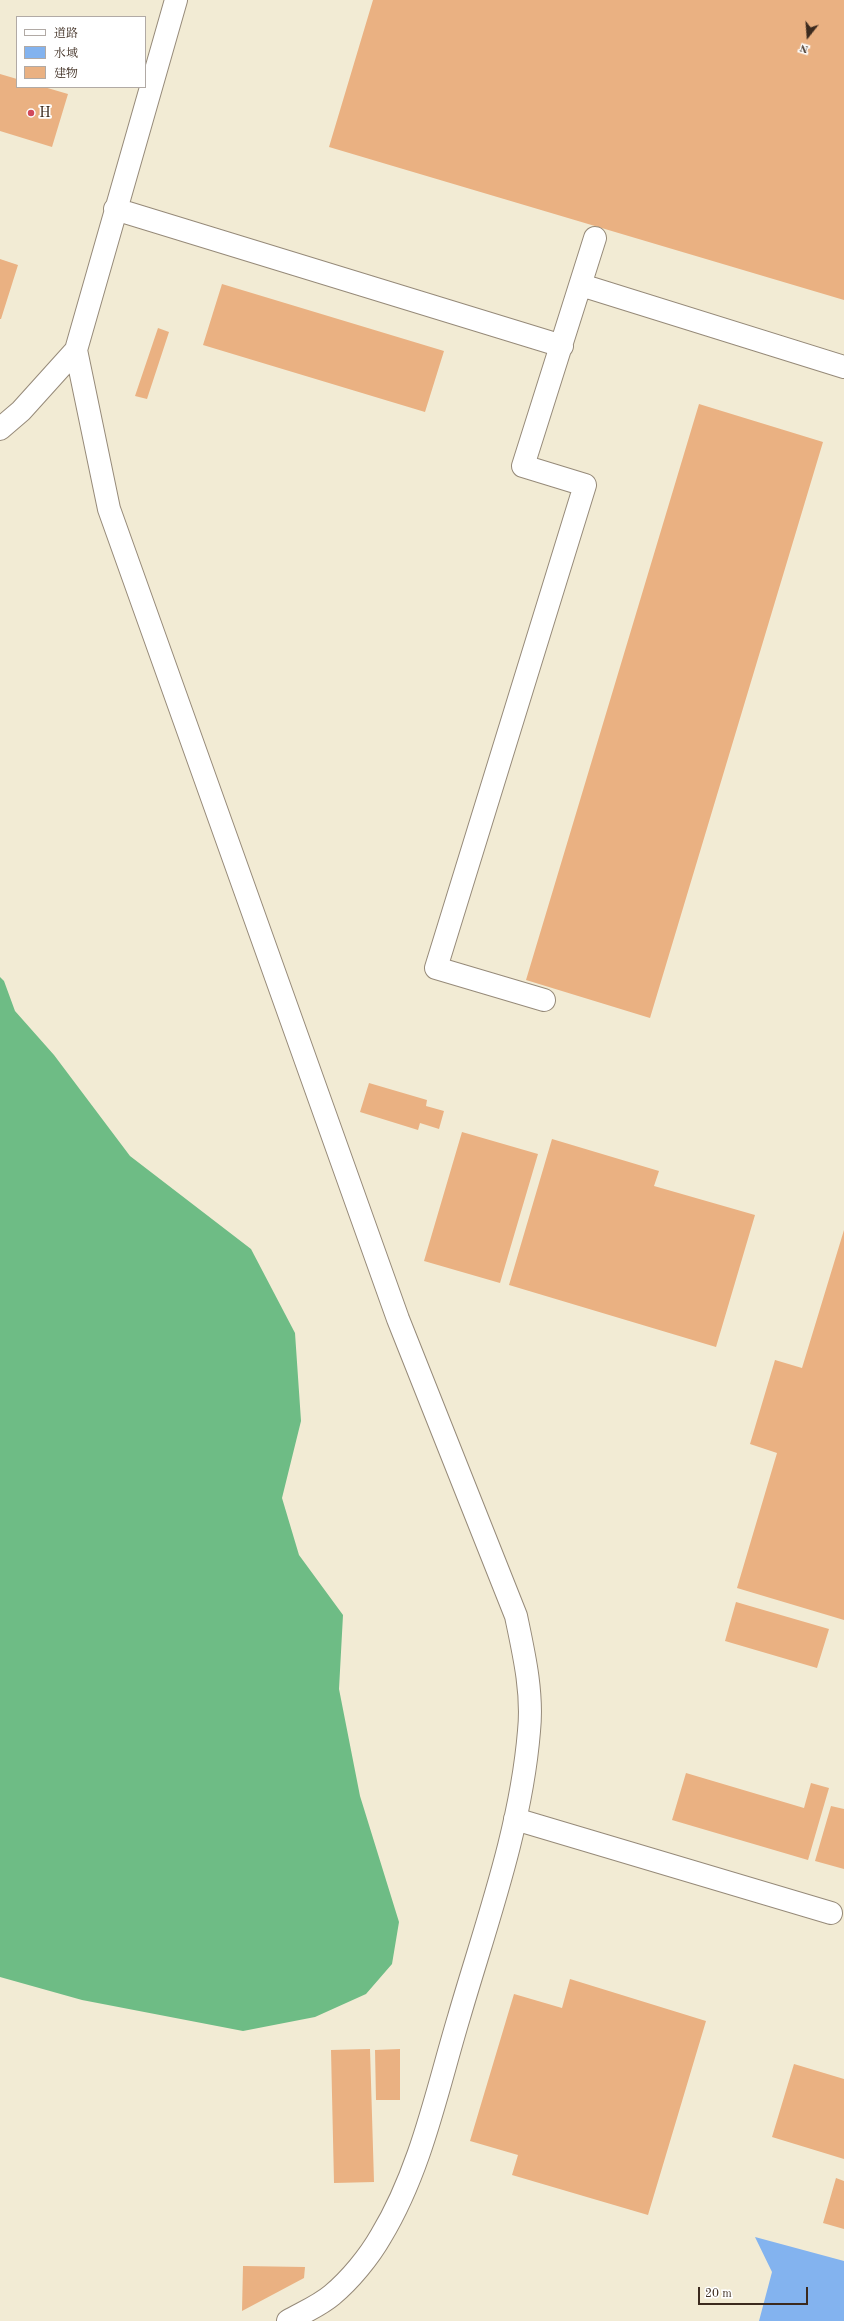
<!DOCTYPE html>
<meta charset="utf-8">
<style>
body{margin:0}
#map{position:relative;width:844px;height:2321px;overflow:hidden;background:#f2ebd4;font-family:"Old Standard TT","Noto Serif JP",serif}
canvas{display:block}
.legend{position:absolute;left:16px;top:16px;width:130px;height:72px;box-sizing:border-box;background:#fff;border:1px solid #b1aaa5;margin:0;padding:5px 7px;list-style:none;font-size:12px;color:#3b2a1e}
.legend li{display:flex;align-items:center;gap:8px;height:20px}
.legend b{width:20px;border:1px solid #b1aaa5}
.north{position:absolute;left:788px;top:16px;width:40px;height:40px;-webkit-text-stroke:3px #fff;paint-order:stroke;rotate:197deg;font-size:11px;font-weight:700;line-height:16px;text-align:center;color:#3b2a1e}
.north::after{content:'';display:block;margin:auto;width:14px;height:18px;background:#3b2a1e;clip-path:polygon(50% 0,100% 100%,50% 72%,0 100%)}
.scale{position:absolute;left:698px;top:2287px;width:110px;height:18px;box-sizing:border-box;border:2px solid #3b2a1e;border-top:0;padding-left:5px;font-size:12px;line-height:14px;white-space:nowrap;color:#3b2a1e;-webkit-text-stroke:3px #fff;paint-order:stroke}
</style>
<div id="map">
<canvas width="844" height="2321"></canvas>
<ul class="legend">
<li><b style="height:5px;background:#fff"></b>道路</li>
<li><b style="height:11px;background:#83b3ef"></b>水域</li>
<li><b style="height:11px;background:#eab182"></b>建物</li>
</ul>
<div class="north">N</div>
<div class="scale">20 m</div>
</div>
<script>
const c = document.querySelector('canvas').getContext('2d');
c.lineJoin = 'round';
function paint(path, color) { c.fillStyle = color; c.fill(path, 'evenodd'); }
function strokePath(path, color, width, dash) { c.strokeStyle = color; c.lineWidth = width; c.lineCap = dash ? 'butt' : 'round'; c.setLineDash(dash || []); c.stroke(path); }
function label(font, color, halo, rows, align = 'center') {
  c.font = font + ' "Old Standard TT",serif'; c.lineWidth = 3.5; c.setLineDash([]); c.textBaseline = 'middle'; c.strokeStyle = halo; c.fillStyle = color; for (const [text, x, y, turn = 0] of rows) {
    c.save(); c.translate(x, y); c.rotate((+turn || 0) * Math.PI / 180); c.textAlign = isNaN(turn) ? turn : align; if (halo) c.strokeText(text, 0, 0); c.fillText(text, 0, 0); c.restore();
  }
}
paint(new Path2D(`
 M0,977l4,4 11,30 39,44 76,101 121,93 44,84 6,88 -19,77 17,57 44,60 -4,74 21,107 39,126 -7,42 -26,30 -51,23 -72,14 -161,-31 -82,-23z`), '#6ebc85');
paint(new Path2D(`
 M755,2237l89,24v60h-85l13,-49z`), '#83b3ef');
paint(new Path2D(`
 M373,0h471v300l-515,-153z
 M0,74l17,5v8h27l24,7 -16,53 -52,-16z
 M0,259l18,6 -17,54h-1z
 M222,284l222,67 -19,61 -222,-67z
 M158,328l11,4 -22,67 -12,-3z
 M699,404l124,38 -173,576 -124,-38z
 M369,1083l58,17 -1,6 18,5 -5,18 -19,-6 -2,7 -58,-18z
 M462,1132l76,22 -38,129 -76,-22z
 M552,1139l107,32 -5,15 101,29 -39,132 -207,-62z
 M844,1230v390l-107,-32 40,-135 -27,-9 25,-84 27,8z
 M736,1602l93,27 -12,39 -92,-27z
 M686,1773l118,35 7,-25 18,5 -21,72 -136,-40z
 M831,1806l13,3v60l-29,-8z
 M570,1979l136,42 -58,194 -136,-40 6,-20 -48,-14 44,-147 48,14z
 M370,2049l4,133 -40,1 -3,-133z
 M400,2049v51h-24l-1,-50z
 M794,2064l50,15v80l-72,-22z
 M836,2178l8,3v48l-21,-6z
 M243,2266l62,1 -1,11 -62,33z`), '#eab182');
const minor = new Path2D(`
 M176,0l-100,350 33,159 289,810 118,297c8,38 17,77 13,115 -8,98 -43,193 -70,286 -22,73 -38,153 -78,219 -12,21 -31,44 -49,59 -13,11 -30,18 -44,26
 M115,209l447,137
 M581,285l263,82
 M0,429l21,-18 55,-61
 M544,1000l-108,-32 149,-483 -62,-19 72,-228
 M515,1819l316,94`);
strokePath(minor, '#968a79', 24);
strokePath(minor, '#fff', 22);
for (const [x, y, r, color] of [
 [31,113,4,"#d1495b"]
]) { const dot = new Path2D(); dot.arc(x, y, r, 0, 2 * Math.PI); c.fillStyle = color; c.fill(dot); strokePath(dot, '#fff', 1.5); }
label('15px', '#3b2a1e', '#fff', [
 ["H",39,113]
], 'left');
</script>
